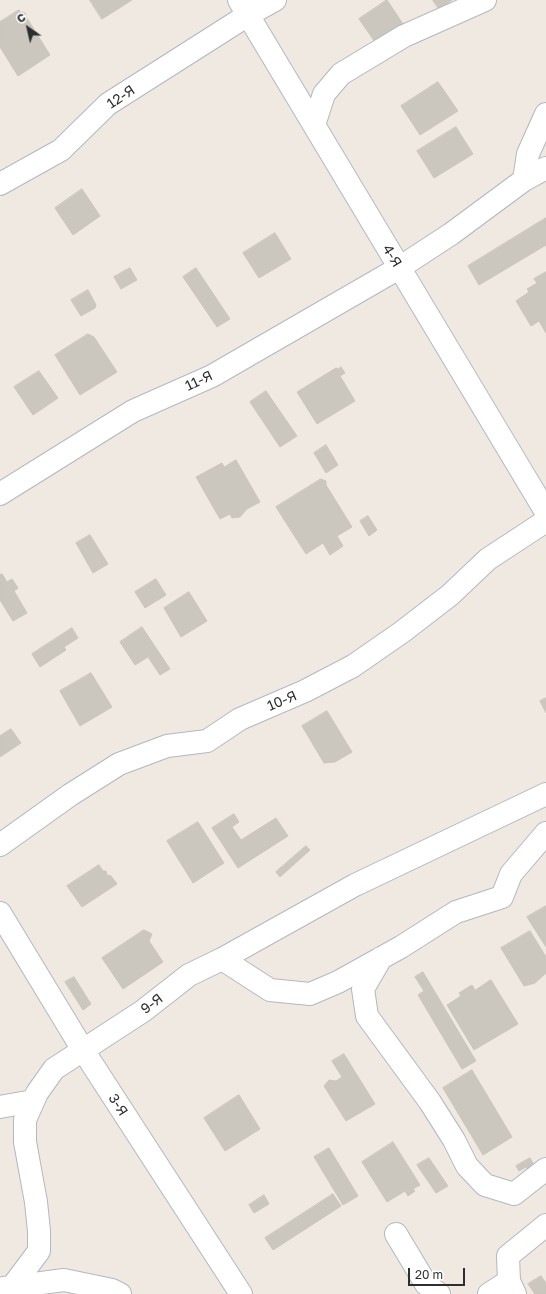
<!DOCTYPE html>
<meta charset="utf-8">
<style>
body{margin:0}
#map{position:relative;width:546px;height:1294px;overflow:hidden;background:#efe9e1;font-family:"Golos Text",sans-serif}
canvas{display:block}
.north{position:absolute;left:8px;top:8px;width:40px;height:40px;-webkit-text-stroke:3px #fff;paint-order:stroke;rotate:326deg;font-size:11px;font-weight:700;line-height:16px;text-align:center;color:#2e2e2e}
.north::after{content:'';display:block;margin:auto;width:14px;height:18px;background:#2e2e2e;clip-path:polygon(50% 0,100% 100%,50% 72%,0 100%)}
.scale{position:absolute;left:408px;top:1268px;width:57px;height:18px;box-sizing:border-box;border:2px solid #2e2e2e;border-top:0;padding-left:5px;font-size:12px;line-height:14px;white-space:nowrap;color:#2e2e2e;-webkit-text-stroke:3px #fff;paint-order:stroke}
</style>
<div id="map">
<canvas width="546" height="1294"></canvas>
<div class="north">С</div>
<div class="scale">20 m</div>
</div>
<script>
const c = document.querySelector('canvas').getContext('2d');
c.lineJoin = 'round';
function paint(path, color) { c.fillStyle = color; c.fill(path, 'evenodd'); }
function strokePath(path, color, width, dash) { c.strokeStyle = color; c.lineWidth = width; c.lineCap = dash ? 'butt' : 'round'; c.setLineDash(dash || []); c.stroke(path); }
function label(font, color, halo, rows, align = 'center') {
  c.font = font + ' "Golos Text",sans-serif'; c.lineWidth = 3.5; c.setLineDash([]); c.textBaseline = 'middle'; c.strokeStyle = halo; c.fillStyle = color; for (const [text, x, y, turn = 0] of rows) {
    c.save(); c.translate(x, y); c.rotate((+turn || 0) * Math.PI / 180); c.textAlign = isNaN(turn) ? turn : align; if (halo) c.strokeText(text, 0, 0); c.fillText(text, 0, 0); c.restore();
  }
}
const building = new Path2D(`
 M90,0h42l-30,19z
 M387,0l16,24 -28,18 -16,-23z
 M433,0h19l-13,9z
 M19,10l2,3 2,-1 3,2 -1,1 25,40 -32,21 -18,-29v-25z
 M438,82l20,29 -38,24 -19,-29z
 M456,127l17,27 -39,24 -17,-27z
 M82,189l18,27 -27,19 -18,-27z
 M546,218v27l-67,40 -11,-19z
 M275,233l16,26 -32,19 -16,-25z
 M130,268l7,12 -16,9 -7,-12z
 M196,268l34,51 -13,8 -34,-50z
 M546,272v61l-7,-12 -8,5 -15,-25 13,-9 -2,-3 10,-6 -3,-4z
 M88,290l8,15 -1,3 -14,8 -10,-16z
 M88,334l6,3 23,35 -37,23 -25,-40z
 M341,367l4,6 -5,3 15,25 -38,23 -20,-32 39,-24 2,1z
 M39,371l19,27 -25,17 -19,-28z
 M266,391l31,45 -17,11 -30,-45z
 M326,445l12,20 -12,8 -12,-20z
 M236,460l24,42 -13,7 -7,8 -8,1 -2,-4 -10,5 -24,-42 26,-14 2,4z
 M321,479l5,2v4l26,42 -15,9 6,10 -13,9 -7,-12 -17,11 -30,-47z
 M368,516l9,14 -8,6 -9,-15z
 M90,535l18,29 -15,9 -17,-30z
 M2,574l5,8 5,-3 6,9 -4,3 13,22 -14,8 -13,-21v-25z
 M156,579l10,16 -21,13 -10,-16z
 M189,592l18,29 -26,16 -17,-29z
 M142,627l28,42 -10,6 -12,-18 -13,8 -15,-23z
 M72,628l6,10 -14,9 2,3 -26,17 -8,-13z
 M91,673l21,34 -32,19 -20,-35z
 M546,698v15l-6,-12z
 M327,711l25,41 -17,10 -11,1 -22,-37z
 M11,729l10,14 -21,14v-21z
 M234,814l5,8 -7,5 9,13 35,-22 12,18 -50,32 -26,-40z
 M198,822l26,41 -31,20 -26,-42z
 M306,846l4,4 -30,27 -4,-5z
 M99,865l4,6h3l1,4 4,1 6,8 -35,23 -15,-21z
 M546,906v41l-19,-30z
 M144,930l8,4 -3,7 14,21 -40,27 -21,-31z
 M530,931l16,26v16l-11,10 -11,3 -23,-38z
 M423,972l53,89 -14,8 -44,-74 6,-4 -9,-14z
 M74,977l17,27 -8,6 -18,-28z
 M491,980l27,44 -44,26 -27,-45 14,-9 -2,-3 13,-8 3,5z
 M344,1054l31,50 -29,17 -22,-35 5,-6 7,1 6,-4 -10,-16z
 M472,1070l40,67 -29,18 -40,-67z
 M239,1095l21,34 -35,22 -21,-33z
 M393,1142l27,43 -7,4 2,2 -7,5 -3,-5 -18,11 -25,-40z
 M329,1148l29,48 -15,9 -29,-48z
 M429,1158l19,28 -12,7 -19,-28z
 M530,1158l4,7 -7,4 -1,-2 -7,4 -3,-5z
 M333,1194l8,12 -68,44 -8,-12z
 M264,1195l5,9 -15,9 -5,-8z
 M541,1276l5,7v11h-11l-7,-10z`);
paint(building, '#cbc7bf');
strokePath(building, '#cbc5ba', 1);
const minor = new Path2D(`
 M239,0l307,512
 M314,125l10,-31 17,-20 63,-38 81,-36
 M524,180l22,-12
 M0,184l61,-34 47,-46 140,-89 27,-15
 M0,494l133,-83 79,-35 187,-108 52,-34 73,-54 4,-26 18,-40
 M0,845l70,-50 49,-31 48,-18 40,-5 33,-22 65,-28 48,-25 49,-34 48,-37 38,-36 58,-38
 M0,913l83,137 158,244
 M381,958l-18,31 4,27 63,86 24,38 13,26 18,19 29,9 32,-25
 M222,959l48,31 40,4 28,-12 63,-35 55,-35 46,-15 9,-23 35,-41
 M0,1107l33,-6
 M396,1234l30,50 13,10
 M12,1287l27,-36v-20l-3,-29 -11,-60v-22l12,-27 17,-24 89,-58 46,-36 33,-16 133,-74 191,-91
 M4,1288l60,-8 48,10 8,4
 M489,1294l20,-13
 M515,1294l-6,-13 -1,-25 38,-31`);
strokePath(minor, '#b4b7c1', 24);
strokePath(minor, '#fff', 22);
label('14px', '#2e2e2e', '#fff', [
 ["12-Я",121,97,-34],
 ["4-Я",392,256,59],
 ["11-Я",199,381,-25],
 ["10-Я",282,701,-23],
 ["9-Я",152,1004,-37],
 ["3-Я",118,1105,57]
]);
</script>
